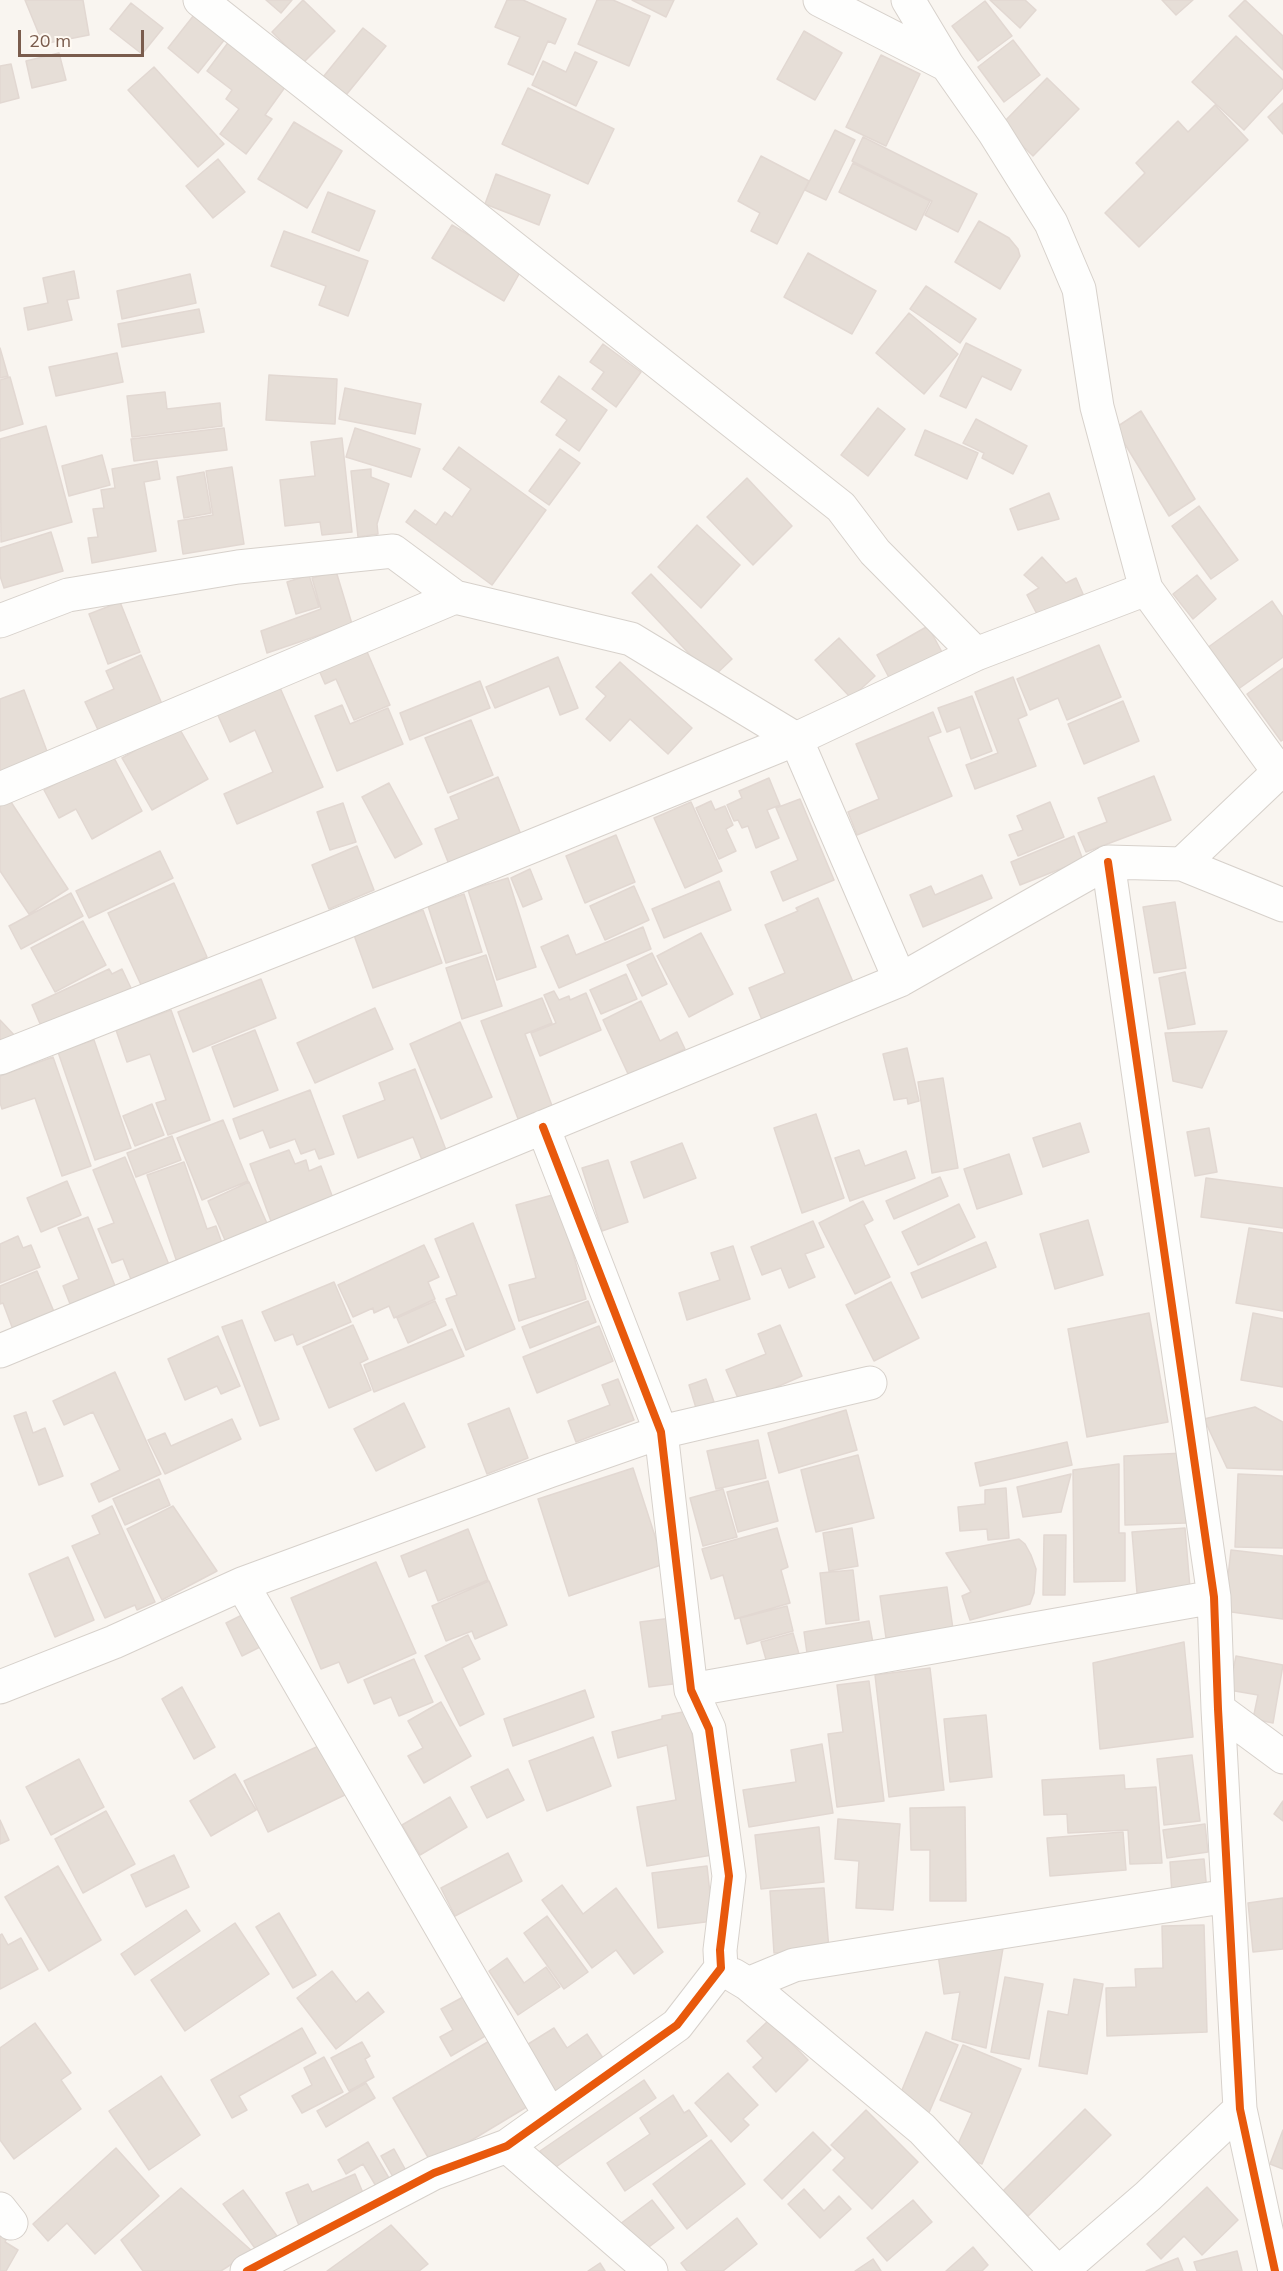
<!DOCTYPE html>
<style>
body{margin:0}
#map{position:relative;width:1283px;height:2271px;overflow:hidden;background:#f9f5f0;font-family:Mulish,sans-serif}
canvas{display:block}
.scale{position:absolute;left:18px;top:30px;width:126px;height:27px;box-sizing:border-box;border:3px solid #7a5c4d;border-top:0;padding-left:8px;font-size:18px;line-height:21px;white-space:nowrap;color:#7a5c4d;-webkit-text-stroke:4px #fffaf3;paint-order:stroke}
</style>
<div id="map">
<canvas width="1283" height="2271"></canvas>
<div class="scale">20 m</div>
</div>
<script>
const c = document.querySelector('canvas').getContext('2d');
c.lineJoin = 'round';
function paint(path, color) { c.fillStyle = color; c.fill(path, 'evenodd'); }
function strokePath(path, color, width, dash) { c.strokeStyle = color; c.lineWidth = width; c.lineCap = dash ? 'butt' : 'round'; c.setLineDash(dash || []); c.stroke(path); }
const building = new Path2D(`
 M25,0h58l6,35 -46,9z
 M266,0h26l-11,13z
 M303,0l32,31 -32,32 -31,-31z
 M507,0h16l43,19 -11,25 -7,-3 -15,34 -25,-11 12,-27 -25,-10z
 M597,0h16l37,16 -21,50 -51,-22z
 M632,0h42l-8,17z
 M990,0h35l11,10 -16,18z
 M1162,0h31l-17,15z
 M1245,0l38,36v34l-54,-54z
 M985,1l27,35 -34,25 -26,-35z
 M131,3l32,25 -21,26 -32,-25z
 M194,15l31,24 -27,34 -30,-25z
 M363,28l23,18 -44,54 -23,-18z
 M804,31l38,22 -27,47 -38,-21z
 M1236,36l47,44v8l-39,42 -52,-48z
 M230,40l58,43 -23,32 7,4 -26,35 -26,-20 19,-25 -13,-10 6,-9 -25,-19z
 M1013,40l27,35 -36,27 -26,-35z
 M575,52l22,10 -21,44 -44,-21 11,-24 23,11z
 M59,53l7,27 -34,8 -6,-27z
 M881,55l39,19 -34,72 -40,-19z
 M11,64l8,34 -19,5v-37z
 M154,67l70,77 -26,23 -70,-77z
 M1047,78l32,31 -46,47 -32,-31z
 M528,88l86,41 -26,55 -86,-40z
 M1283,103v31l-15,-17z
 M1215,105l33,35 -109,107 -34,-34 40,-40 -9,-10 42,-42 10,11z
 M294,122l48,29 -35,57 -49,-29z
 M835,130l20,10 -29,60 -21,-10z
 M863,137l114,57 -19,38 -33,-17 7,-14 -80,-40z
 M761,156l48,25 -32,63 -26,-13 9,-18 -22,-12z
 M218,159l27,33 -32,26 -27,-32z
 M853,163l77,38 -14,29 -77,-38z
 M496,174l54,21 -11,30 -54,-21z
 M328,192l47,19 -16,40 -47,-19z
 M979,221l30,17 9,11 2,7 -20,33 -45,-27z
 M452,225l71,42 -19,34 -72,-43z
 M284,231l84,30 -20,55 -29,-11 7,-19 -55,-20z
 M808,253l68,38 -24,43 -68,-37z
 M74,271l5,27 -12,2 5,20 -44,10 -4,-22 24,-5 -5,-25z
 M190,274l6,29 -74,16 -5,-28z
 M926,286l50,33 -16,24 -50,-34z
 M199,309l5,23 -82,15 -4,-23z
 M909,313l49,41 -34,40 -48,-41z
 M966,343l55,27 -10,20 -29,-14 -16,32 -26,-12z
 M603,344l38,28 -25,35 -24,-18 12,-17 -14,-10z
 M0,348l8,28 -8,2z
 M117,353l6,29 -67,14 -7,-29z
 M269,375l68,4 -2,45 -69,-4z
 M559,376l48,34 -28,41 -23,-16 11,-15 -26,-18z
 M10,377l13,47 -23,7v-51z
 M345,388l76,16 -6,30 -76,-15z
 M165,392l2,17 53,-6 2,23 -90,11 -5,-41z
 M878,408l27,21 -37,47 -27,-21z
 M1141,411l54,88 -26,17 -54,-88z
 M976,419l51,27 -14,28 -31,-16 2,-5 -21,-10z
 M46,426l26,96 -71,20 -1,-103z
 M224,428l3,22 -93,11 -3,-22z
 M355,428l65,21 -9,28 -65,-20z
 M925,430l53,23 -11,26 -52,-24z
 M342,438l10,94 -30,3 -2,-13 -35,4 -5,-46 35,-4 -4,-34z
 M459,447l87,63 -54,75 -86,-63 9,-12 21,15 9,-13 7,5 19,-28 -28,-20z
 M560,449l20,14 -31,42 -20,-14z
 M102,455l8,30 -41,11 -7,-30z
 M157,461l3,18 -16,3 12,69 -64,12 -4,-25 10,-1 -5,-28 11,-1 -3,-18 14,-2 -3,-19z
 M232,467l12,77 -61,10 -5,-33 35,-6 -7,-44z
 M371,469v8l18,7 -12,40 1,10 -20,3 -7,-66z
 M204,472l7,41 -27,5 -7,-41z
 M747,478l45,48 -39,39 -46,-48z
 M1049,493l10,26 -41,11 -8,-21z
 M1199,506l39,54 -27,19 -39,-53z
 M697,525l43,40 -39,43 -43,-41z
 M51,532l12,39 -59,17 -4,-12v-28z
 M1042,557l24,26 10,-5 7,16 -45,22 -11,-21 12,-7 -15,-13z
 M336,571l16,53 -85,29 -6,-22 60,-22 -9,-31z
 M651,574l81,85 -20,19 -80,-85z
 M309,575l10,32 -23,7 -9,-32z
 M1197,575l19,24 -23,20 -20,-25z
 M1272,601l11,16v40l-46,33 -30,-42z
 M120,602l20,50 -32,12 -19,-50z
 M928,626l16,30 -51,29 -16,-30z
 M839,638l36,38 -24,22 -36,-38z
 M1099,645l22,52 -54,23 -9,-22 -28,12 -13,-31z
 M365,647l25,58 -36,15 -18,-41 -11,5 -7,-16z
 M141,655l21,49 -63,28 -14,-30 29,-13 -8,-18z
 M558,657l20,51 -18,7 -11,-29 -54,22 -9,-21z
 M620,662l72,66 -24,26 -38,-35 -20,22 -24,-22 20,-23 -10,-9z
 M1283,668v72l-2,1 -34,-47z
 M1013,677l14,38 -9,4 18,47 -61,23 -9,-24 32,-12 -23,-61z
 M480,681l10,27 -80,32 -10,-27z
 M278,683l45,104 -86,37 -13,-30 49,-22 -18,-42 -25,12 -14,-31z
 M24,690l24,64 -48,17v-72z
 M972,696l20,55 -21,8 -11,-32 -13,5 -9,-24z
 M1123,701l16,40 -55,23 -16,-40z
 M342,705l8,19 38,-16 15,36 -66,27 -22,-55z
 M933,712l8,20 -13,5 24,59 -95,39 -9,-23 31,-13 -23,-55z
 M471,720l22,55 -45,18 -23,-55z
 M178,726l30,53 -56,31 -30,-52z
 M112,754l30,57 -50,28 -16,-30 -17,9 -15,-28z
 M1154,776l17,44 -85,32 -8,-19 29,-11 -9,-24z
 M498,777l24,60 -72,30 -15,-38 24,-10 -9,-22z
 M769,778l11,27 -13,5 12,28 -23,10 -8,-22 -6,2 -4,-8 -4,1 -7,-16 15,-7 -3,-7z
 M389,783l33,61 -27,14 -33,-61z
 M9,799l59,90 -39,25 -29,-43v-66z
 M800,799l34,81 -51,21 -12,-29 27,-12 -22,-52z
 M711,801l4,9 10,-4 8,19 -7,4 10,22 -17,8 -23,-51z
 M691,802l31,69 -37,17 -31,-70z
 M1050,802l14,35 -46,19 -9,-21 14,-5 -6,-14z
 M343,803l13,39 -26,8 -13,-38z
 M616,835l19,47 -50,21 -19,-47z
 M1074,836l9,24 -63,25 -9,-23z
 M357,846l17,44 -45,19 -17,-44z
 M160,851l13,27 -84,40 -13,-27z
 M530,869l12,30 -19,8 -12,-29z
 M982,875l10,23 -69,29 -13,-32 21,-9 4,9z
 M508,878l28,89 -39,13 -29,-90z
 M719,881l12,29 -67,28 -12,-29z
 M174,883l33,74 -65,30 -34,-74z
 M634,886l15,34 -44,20 -15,-34z
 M71,893l12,23 -62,33 -12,-23z
 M464,894l18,58 -36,11 -18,-57z
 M818,898l35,84 -91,38 -13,-32 36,-15 -20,-48 33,-14 -2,-3z
 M1175,902l11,66 -32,5 -11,-66z
 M423,910l19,53 -69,25 -19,-53z
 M83,921l23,44 -51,27 -24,-44z
 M643,927l8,22 -92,39 -18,-41 27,-12 8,20z
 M701,933l32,61 -44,23 -32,-61z
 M652,953l15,31 -25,12 -15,-31z
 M486,955l16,51 -40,13 -16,-51z
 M109,969l3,5 10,-5 9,19 -59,28 -2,-4 -29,14 -9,-21z
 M1185,972l10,52 -27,5 -9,-51z
 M626,974l11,25 -36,15 -11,-24z
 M261,979l15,39 -83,34 -15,-40z
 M554,991l5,9 10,-4 1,4 16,-7 15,37 -61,26 -9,-23 25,-10 -12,-28z
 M542,998l10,25 -27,11 29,77 -34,13 -39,-103z
 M641,1001l19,40 17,-9 8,17 -56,27 -26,-56z
 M375,1008l18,41 -78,34 -18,-40z
 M171,1010l39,110 -42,15 -12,-32 10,-3 -16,-46 -23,8 -11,-32z
 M0,1020l17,18 -17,8z
 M460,1022l32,75 -51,22 -31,-75z
 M255,1030l23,60 -44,17 -22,-60z
 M1227,1031l-25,57 -29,-7 -8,-48z
 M94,1040l37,108 -36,12 -37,-108z
 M907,1048l12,53 -11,3 -1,-6 -13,2 -11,-46z
 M53,1057l38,109 -29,10 -27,-78 -33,11 -2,-6v-27z
 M415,1069l31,81 -24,10 -9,-23 -55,21 -15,-42 42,-16 -6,-17z
 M943,1078l15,90 -26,5 -14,-91z
 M310,1090l24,64 -15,5 -4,-10 -14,5 -6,-15 -25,9 -7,-18 -23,9 -7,-20z
 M152,1104l12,31 -29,11 -12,-30z
 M816,1114l28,84 -42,15 -28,-85z
 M223,1120l25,61 -46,19 -25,-62z
 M1080,1123l9,29 -46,15 -10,-29z
 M1209,1128l8,44 -22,4 -8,-44z
 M172,1136l9,24 -45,17 -9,-24z
 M682,1143l14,35 -52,20 -13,-36z
 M289,1150l6,14 11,-4 3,11 12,-5 13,35 -62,23 -22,-60z
 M859,1150l6,16 41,-15 9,27 -65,23 -15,-43z
 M1009,1154l13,40 -45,15 -13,-40z
 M125,1157l47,115 -38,15 -11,-28 -11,4 -14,-34 16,-6 -21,-53z
 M608,1160l20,62 -26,9 -20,-63z
 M184,1162l23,67 9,-3 8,23 -46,16 -31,-90z
 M940,1177l8,19 -54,23 -8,-18z
 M1206,1178l77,10v40l-82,-11z
 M67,1181l14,34 -40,17 -14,-34z
 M249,1182l20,46 -41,19 -20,-46z
 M556,1194l30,105 -67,22 -10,-36 27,-7 -20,-73z
 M863,1201l10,19 -9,5 26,52 -35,17 -36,-71z
 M959,1204l16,33 -57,28 -16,-33z
 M88,1217l31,79 -45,18 -11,-28 16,-7 -21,-51z
 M1088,1220l15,55 -48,14 -15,-55z
 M813,1221l11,26 -19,7 10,23 -26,11 -8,-20 -19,7 -11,-28z
 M473,1223l42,106 -49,21 -20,-51 11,-4 -22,-56z
 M1249,1228l34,5v78l-47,-8z
 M18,1236l5,12 8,-3 9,22 -40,16v-39z
 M986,1242l10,25 -74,31 -11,-25z
 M424,1245l15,32 -11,5 7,17 -41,19 -5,-12 -15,7 -1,-5 -20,9 -15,-32z
 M733,1246l17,53 -63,21 -8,-27 41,-13 -9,-27z
 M37,1271l20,48 -42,16 -12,-32 -3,1v-18z
 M334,1282l17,40 -54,23 -4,-11 -18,7 -13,-29z
 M891,1282l28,56 -45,23 -28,-56z
 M435,1301l11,24 -38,18 -11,-25z
 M588,1301l8,21 -66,26 -8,-21z
 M1149,1313l19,109 -81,15 -19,-108z
 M1253,1313l30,6v68l-42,-7z
 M242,1320l37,99 -19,7 -38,-99z
 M353,1325l15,34 -8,4 11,27 -42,18 -26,-61z
 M780,1325l22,51 -62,27 -14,-33 40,-16 -8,-20z
 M599,1326l14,35 -76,32 -14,-36z
 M452,1329l12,27 -90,36 -10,-27z
 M218,1336l22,50 -19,8 -4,-8 -32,14 -17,-41z
 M115,1372l46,102 -62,28 -8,-18 29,-14 -27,-58 -29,13 -11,-24z
 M618,1379l16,41 -58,22 -8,-21 42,-16 -8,-20z
 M706,1379l8,23 -18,6 -7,-23z
 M404,1403l21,44 -49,24 -22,-42z
 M1255,1407l28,15v48l-56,-2 -23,-49z
 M509,1408l19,50 -41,16 -19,-50z
 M846,1410l11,40 -78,23 -11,-40z
 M26,1412l7,21 12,-5 18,48 -24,9 -25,-69z
 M232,1419l9,20 -76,35 -17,-34 17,-7 6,13z
 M758,1440l8,38 -50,11 -9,-38z
 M1067,1442l5,23 -92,21 -5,-23z
 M1184,1453l2,70 -61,2 -1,-69z
 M858,1455l16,63 -58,14 -15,-62z
 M1119,1464v69h6v48l-51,1 -1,-112z
 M633,1468l31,96 -95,32 -31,-97z
 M1071,1474l-10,38 -38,5 -6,-30z
 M1238,1474l45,2v72l-48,-1z
 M159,1479l11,26 -45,20 -12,-26z
 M768,1481l10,40 -40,11 -11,-40z
 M1006,1488l3,50 -21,2 -1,-11 -27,2 -2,-24 27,-3v-14z
 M723,1489l14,48 -34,9 -13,-48z
 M112,1506l43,96 -18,8 -2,-5 -30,13 -33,-72 28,-12 -8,-18z
 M173,1506l44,65 -55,29 -35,-71z
 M777,1528l11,39 -7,3 9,33 -55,16 -12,-44 -12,4 -9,-30z
 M852,1528l6,38 -29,5 -6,-38z
 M1185,1528l5,60 -53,5 -5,-61z
 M468,1529l20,51 -50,21 -12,-31 -17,7 -8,-21z
 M1044,1535h22l-1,60h-22z
 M1019,1539l6,5 6,11 5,14 -2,24 -4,11 -60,16 -8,-24 9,-4 -25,-39z
 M1231,1550l52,6v63l-59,-8z
 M68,1557l26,63 -39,17 -26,-63z
 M376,1562l40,91 -68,30 -9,-21 -18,7 -30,-71z
 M853,1570l6,50 -33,4 -6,-51z
 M489,1581l18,44 -32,14 -3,-8 -26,10 -14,-35z
 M947,1587l6,42 -67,9 -6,-42z
 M787,1606l6,25 -46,13 -7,-26z
 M248,1612l16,33 -22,11 -16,-33z
 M672,1618l9,65 -32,4 -9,-65z
 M869,1621l5,28 -66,11 -4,-28z
 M793,1633l8,28 -32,9 -8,-28z
 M468,1635l12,24 -18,9 22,46 -24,12 -35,-70z
 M1184,1642l9,95 -93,12 -7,-86z
 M1236,1656l47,9 -10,58 -20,-4 5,-24 -29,-5z
 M414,1659l19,43 -34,14 -8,-19 -17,7 -10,-24z
 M930,1668l14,122 -55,7 -14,-122z
 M869,1681l15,120 -47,6 -9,-73 15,-2 -6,-47z
 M182,1687l33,60 -21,12 -32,-60z
 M585,1690l9,27 -81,29 -9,-27z
 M441,1702l30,54 -47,27 -16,-27 15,-8 -15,-27z
 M688,1711l24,144 -65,11 -10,-59 39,-7 -9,-55 -49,13 -6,-26 50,-13v-3z
 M986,1715l6,62 -42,5 -6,-63z
 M593,1737l18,49 -64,25 -18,-50z
 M327,1742l24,50 -83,40 -24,-51z
 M822,1744l11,69 -84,14 -6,-37 53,-8 -5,-32z
 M1192,1755l8,66 -36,4 -7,-66z
 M79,1759l25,48 -53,28 -25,-48z
 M508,1769l16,31 -37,18 -16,-31z
 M235,1774l21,36 -45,26 -21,-35z
 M1124,1775l1,14 31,-2 6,76 -32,1 -2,-34 -60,3 -1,-19 -23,1 -2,-35z
 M450,1797l17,30 -47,28 -18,-30z
 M1283,1801v20l-9,-7z
 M965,1807l1,94h-36v-51h-19l-1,-42z
 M106,1811l29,53 -52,29 -28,-54z
 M838,1819l62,5 -7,86 -37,-2 3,-47 -24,-2z
 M0,1820l9,20 -9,4z
 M1205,1824l3,28 -41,6 -4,-28z
 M819,1827l5,55 -63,7 -6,-54z
 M1123,1832l3,38 -76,6 -3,-38z
 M508,1853l14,28 -67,35 -14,-28z
 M174,1855l15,32 -43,20 -15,-32z
 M1204,1859l3,33 -35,3 -2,-33z
 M58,1866l43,74 -52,31 -44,-74z
 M707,1866l6,55 -55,7 -6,-55z
 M562,1885l21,29 33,-26 47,64 -29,22 -18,-24 -24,18 -50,-68z
 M824,1888l5,62 -55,3 -4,-62z
 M1283,1898v51l-30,3 -5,-49z
 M186,1910l14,21 -65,44 -14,-21z
 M279,1913l37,62 -23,13 -37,-61z
 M547,1916l41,56 -24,17 -40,-56z
 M235,1923l34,51 -84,57 -34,-51z
 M1204,1925l3,107 -100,4 -1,-48 30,-1 -1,-18 28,-1 -1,-42z
 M2,1934l6,11 13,-7 17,31 -38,20v-54z
 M1003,1948l-17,100 -34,-9 8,-47 -16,2 -6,-39z
 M507,1958l17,25 22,-16 14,20 -42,28 -29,-44z
 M332,1971l24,31 12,-10 16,20 -48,37 -39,-51z
 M1005,1977l38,7 -14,75 -38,-7z
 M1074,1979l29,5 -16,90 -48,-8 9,-55 20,4z
 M465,1996l22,39 -36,21 -11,-19 13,-7 -12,-21z
 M769,2020l39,40 -32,32 -23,-25 10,-9 -16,-17z
 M35,2023l36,50 -10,7 20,29 -67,50 -14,-19v-92z
 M302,2028l14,25 -77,43 8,14 -15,8 -21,-38z
 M554,2028l13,20 20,-14 18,27 -50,32 -30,-47z
 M926,2032l32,13 -30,70 -31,-13z
 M491,2040l39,65 -98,59 -39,-66z
 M362,2042l8,14 -5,3 9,18 -25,14 -18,-33z
 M963,2045l58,24 -39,95 -28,-11 18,-40 -32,-13z
 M324,2057l19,35 -41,21 -10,-17 20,-11 -8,-17z
 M728,2073l30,32 -15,14 6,6 -18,17 -36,-39z
 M161,2076l39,59 -51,35 -40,-59z
 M644,2080l12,18 -103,71 -13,-18z
 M366,2083l9,15 -49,29 -9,-16z
 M673,2095l11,18 5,-3 18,26 -82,55 -18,-28 43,-29 -10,-16z
 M1085,2109l26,26 -83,81 -25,-25z
 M866,2110l52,52 -46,47 -39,-39 12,-12 -14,-13z
 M1283,2130v39l-13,-5z
 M813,2132l18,18 -49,49 -18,-19z
 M711,2140l34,44 -58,45 -34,-45z
 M368,2142l25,43 -13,8 -17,-29 -17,10 -8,-14z
 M116,2148l43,48 -64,58 -28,-31 -19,18 -15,-17z
 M394,2149l15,27 -12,8 -16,-28z
 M355,2174l11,26 -66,28 -14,-35 22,-9 4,8z
 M1207,2187l31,33 -36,35 -18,-19 -23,23 -14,-15z
 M181,2188l71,63 -31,20h-78l-22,-31z
 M804,2189l20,22 15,-15 12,13 -31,29 -32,-34z
 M243,2190l34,46 -20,15 -34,-47z
 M652,2200l22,28 -33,25 -21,-29z
 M913,2200l19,22 -45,39 -20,-23z
 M737,2218l20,26 -34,27h-36l-6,-8z
 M391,2225l37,39 -9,7h-92z
 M0,2233l6,7 -1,2 13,8 -12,21h-6z
 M973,2247l15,18 -6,6h-36z
 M1237,2251l5,20h-45l-3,-9z
 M1178,2258l5,13h-37z
 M873,2259l8,12h-26z
 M600,2263l5,8h-17z`);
paint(building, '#e6ded7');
strokePath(building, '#e2d8d2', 1.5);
const minor = new Path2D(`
 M200,0l641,507 34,45 101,102
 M820,0l127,65
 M908,0l39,65 47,67 57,91 28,66 18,118 49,182 133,183
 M0,621l68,-26 170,-28 155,-16 62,46 176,42 165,100 104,241
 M0,789l455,-192
 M1108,862l106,735 4,112 22,400 35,162
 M1182,864l101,-96
 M0,1058l343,-135 453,-184 180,-85 170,-65
 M0,1351l900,-371 208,-118 74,2 101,41
 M242,1584l308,531
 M0,1687l114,-45 128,-58 307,-113 112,-39 209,-49
 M691,1690l523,-93
 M1218,1709l65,48
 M733,1975l15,9 174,145 134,142
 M748,1984l46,-19 434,-69
 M507,2146l144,125
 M0,2209l11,14
 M247,2271l187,-98 73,-27 170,-121 44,-57 -1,-18 9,-74 -20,-147 -18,-39 -30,-258 -118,-305
 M1061,2271l87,-75 92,-87`);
strokePath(minor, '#d7d1cb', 35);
strokePath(minor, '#fefefd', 33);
strokePath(new Path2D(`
 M1108,862l106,735 4,112 22,400 35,162
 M247,2271l187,-98 73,-27 170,-121 44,-57 -1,-18 9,-74 -20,-147 -18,-39 -30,-258 -118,-305`), '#e8590c', 8);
</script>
